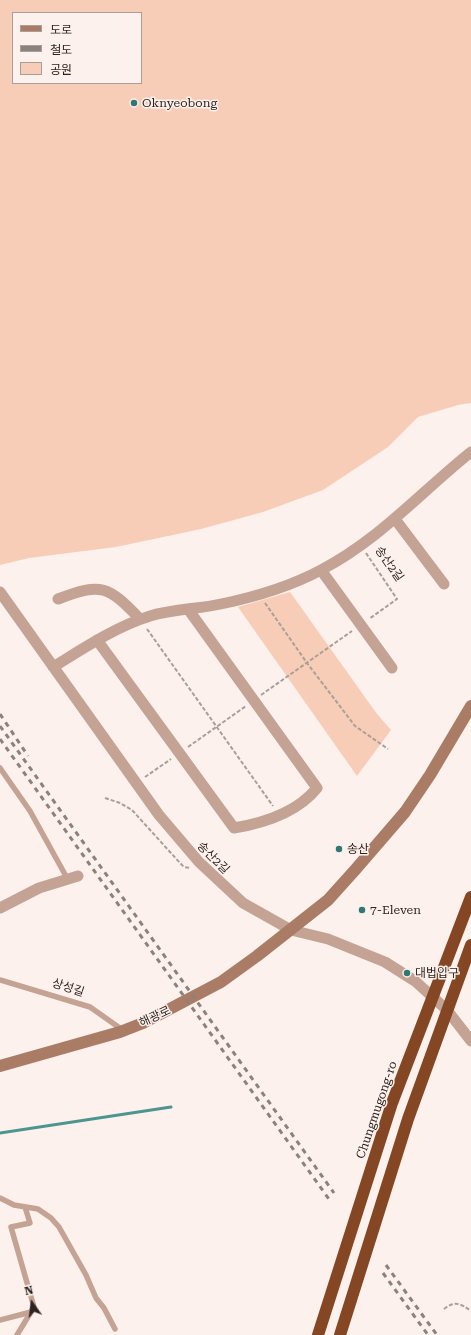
<!DOCTYPE html>
<meta charset="utf-8">
<style>
body{margin:0}
#map{position:relative;width:471px;height:1335px;overflow:hidden;background:#fcf1ec;font-family:"Roboto Serif","Noto Sans KR",serif}
canvas{display:block}
.legend{position:absolute;left:12px;top:12px;width:130px;height:72px;box-sizing:border-box;background:#fcf1ec;border:1px solid #a99f9a;margin:0;padding:5px 7px;list-style:none;font-size:12px;color:#2d241f}
.legend li{display:flex;align-items:center;gap:8px;height:20px}
.legend b{width:20px;border:1px solid #a99f9a}
.north{position:absolute;left:12px;top:1283px;width:40px;height:40px;-webkit-text-stroke:3px #fcf1ec;paint-order:stroke;rotate:346deg;font-size:11px;font-weight:700;line-height:16px;text-align:center;color:#2d241f}
.north::after{content:'';display:block;margin:auto;width:14px;height:18px;background:#2d241f;clip-path:polygon(50% 0,100% 100%,50% 72%,0 100%)}
</style>
<div id="map">
<canvas width="471" height="1335"></canvas>
<ul class="legend">
<li><b style="height:5px;background:#aa7c65"></b>도로</li>
<li><b style="height:5px;background:#8c827d"></b>철도</li>
<li><b style="height:11px;background:#f8cdb8"></b>공원</li>
</ul>
<div class="north">N</div>
</div>
<script>
const c = document.querySelector('canvas').getContext('2d');
c.lineJoin = 'round';
function paint(path, color) { c.fillStyle = color; c.fill(path, 'evenodd'); }
function strokePath(path, color, width, dash) { c.strokeStyle = color; c.lineWidth = width; c.lineCap = dash ? 'butt' : 'round'; c.setLineDash(dash || []); c.stroke(path); }
function label(font, color, halo, rows, align = 'center') {
  c.font = font + ' "Roboto Serif","Noto Sans KR",serif'; c.lineWidth = 3; c.setLineDash([]); c.textBaseline = 'middle'; c.strokeStyle = halo; c.fillStyle = color; for (const [text, x, y, turn = 0] of rows) {
    c.save(); c.translate(x, y); c.rotate((+turn || 0) * Math.PI / 180); c.textAlign = isNaN(turn) ? turn : align; if (halo) c.strokeText(text, 0, 0); c.fillText(text, 0, 0); c.restore();
  }
}
paint(new Path2D(`
 M0,0h471v403l-13,2 -40,12 -30,30 -65,43 -60,22 -62,17 -85,18 -87,11 -29,7zM13,13h128v70h-128z
 M290,592l87,122 14,16 -34,46 -119,-169z`), '#f8cdb8');
strokePath(new Path2D(`
 M0,1133l171,-26`), '#4c9590', 3);
strokePath(new Path2D(`
 M366,553l31,46 -28,20
 M265,603l42,60 48,63 33,23
 M147,629l126,177
 M261,695l91,-64
 M188,747l58,-41
 M145,777l26,-18
 M105,798l15,5 12,7 48,53 4,4 6,1
 M444,1309c11,-9 17,-5 27,2`), '#a99f9a', 2, [4, 2]);
strokePath(new Path2D(`
 M0,768l30,43 37,67
 M0,980l90,27 34,24
 M0,1198l14,7 24,4 13,9 8,9 27,48 10,23 8,10 11,21
 M0,1320l31,-8
 M17,1335l17,-28 -23,-80 19,-4 -5,-16`), '#c4a394', 5.5);
strokePath(new Path2D(`
 M395,519l49,65
 M321,570l71,98
 M0,592l159,223 40,47 44,41 48,27 37,9 57,23 30,19 32,29 24,31
 M58,599c44,-17 50,-13 82,20
 M97,640l137,188c30,-5 63,-15 83,-40l-129,-179
 M53,667c31,-19 62,-40 97,-51 23,-7 48,-7 71,-12 34,-7 70,-18 100,-34 58,-30 100,-78 150,-118
 M0,908l39,-20 39,-12`), '#c4a394', 11);
strokePath(new Path2D(`
 M0,1066l120,-34 23,-9 78,-41 36,-26 71,-56 27,-30 50,-58 25,-37 41,-69`), '#aa7c65', 12);
strokePath(new Path2D(`
 M318,1335l74,-232 79,-206
 M340,1335l68,-216 63,-174`), '#854624', 12);
strokePath(new Path2D(`
 M0,714l28,42
 M0,726l334,467
 M0,739l331,463
 M386,1265l51,70
 M383,1273l45,62`), '#8c827d', 3, [5, 5]);
for (const [x, y, r, color] of [
 [134,103,4,"#2f7875"],
 [339,849,4,"#2f7875"],
 [362,910,4,"#2f7875"],
 [407,973,4,"#2f7875"]
]) { const dot = new Path2D(); dot.arc(x, y, r, 0, 2 * Math.PI); c.fillStyle = color; c.fill(dot); strokePath(dot, '#fcf1ec', 1.5); }
label('12px', '#2d241f', '#fcf1ec', [
 ["Oknyeobong",142,103],
 ["송산",347,849],
 ["7-Eleven",370,910],
 ["대법입구",415,973]
], 'left');
label('12px', '#2d241f', '#fcf1ec', [
 ["송산2길",389,564,55],
 ["송산2길",213,858,45],
 ["상성길",68,988,18],
 ["해광로",155,1017,-25],
 ["Chungmugong-ro",377,1110,-71]
]);
</script>
